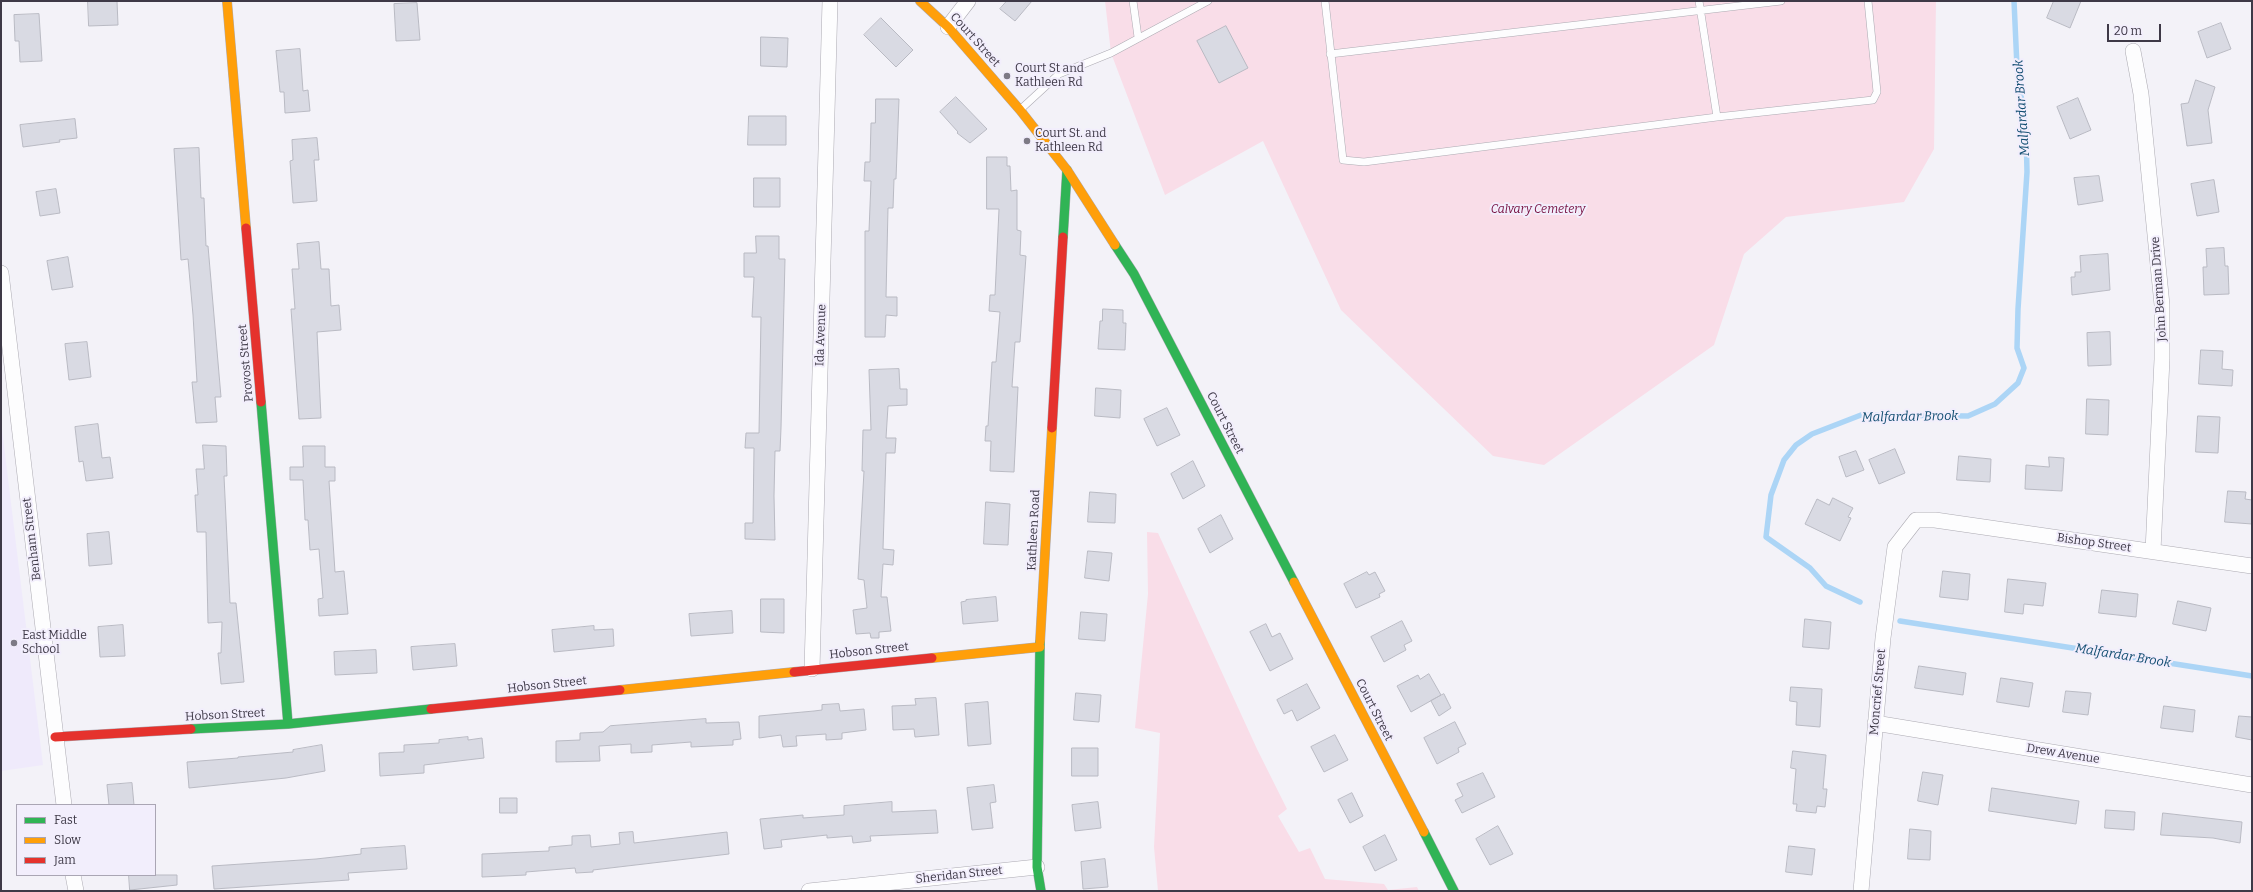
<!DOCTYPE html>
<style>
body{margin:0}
#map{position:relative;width:2253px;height:892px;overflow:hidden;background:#f3f2f8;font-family:Bitter,serif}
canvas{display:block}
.frame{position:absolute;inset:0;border:2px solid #3e3947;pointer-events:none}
.legend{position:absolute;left:16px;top:804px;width:140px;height:72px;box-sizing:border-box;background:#f2eefc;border:1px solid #aaa6b4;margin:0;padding:5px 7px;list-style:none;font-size:12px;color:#3e3947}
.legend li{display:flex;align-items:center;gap:8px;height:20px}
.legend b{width:20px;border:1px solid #aaa6b4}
.scale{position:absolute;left:2107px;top:24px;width:54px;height:18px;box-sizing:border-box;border:2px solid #3e3947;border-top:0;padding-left:5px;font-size:12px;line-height:14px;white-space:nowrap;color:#3e3947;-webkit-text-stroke:3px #f2eefc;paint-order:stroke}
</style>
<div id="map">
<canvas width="2253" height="892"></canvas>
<div class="frame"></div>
<ul class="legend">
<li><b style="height:5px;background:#30b455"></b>Fast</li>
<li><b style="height:5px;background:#ff9f0a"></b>Slow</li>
<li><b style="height:5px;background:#e5322d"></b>Jam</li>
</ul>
<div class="scale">20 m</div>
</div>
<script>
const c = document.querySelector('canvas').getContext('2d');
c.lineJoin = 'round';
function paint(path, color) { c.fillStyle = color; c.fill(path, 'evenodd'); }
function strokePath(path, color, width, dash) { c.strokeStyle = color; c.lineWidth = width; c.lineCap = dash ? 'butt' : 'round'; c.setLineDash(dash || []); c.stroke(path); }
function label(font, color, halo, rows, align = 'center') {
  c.font = font + ' Bitter,serif'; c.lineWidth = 4; c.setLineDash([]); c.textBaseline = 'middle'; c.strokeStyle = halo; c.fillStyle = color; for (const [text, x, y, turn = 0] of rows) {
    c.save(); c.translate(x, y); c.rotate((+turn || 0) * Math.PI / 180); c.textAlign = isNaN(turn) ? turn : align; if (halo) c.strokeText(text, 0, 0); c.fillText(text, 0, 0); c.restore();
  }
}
paint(new Path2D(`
 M1,421l42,344 -42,6z`), '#efeafb');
paint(new Path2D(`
 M1105,1h831l-2,148 -30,53 -118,15 -42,37 -30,91 -170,120 -51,-9 -152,-146 -78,-169 -98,54 -54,-142z
 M1147,532l11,1 99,216 30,60 -9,7 21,36 11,-4 15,31 59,5 4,6 29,-3 2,4h-261l-4,-44 6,-114 -25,-5 13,-134z`), '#f9dde8');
strokePath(new Path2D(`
 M1860,602l-34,-16 -16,-18 -44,-31 5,-42 13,-35 12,-15 16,-11 49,-19 107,1 27,-12 23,-21 6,-15 -7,-20 1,-39 9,-137 -1,-41 -9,-64 -3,-66
 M1900,621l352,55`), '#acd5f6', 5.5);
const building = new Path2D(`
 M88,1h29l1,24 -29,1z
 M1007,1h25l-17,20 -15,-12z
 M2054,1h27l-11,27 -23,-10z
 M417,3l3,37 -24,1 -2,-37z
 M39,14l3,47 -22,1 -1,-21h-4l-1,-26z
 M881,18l32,32 -17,17 -32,-32z
 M2221,23l10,26 -24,9 -9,-26z
 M1226,26l22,42 -29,15 -22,-42z
 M761,37l27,1 -1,29 -26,-1z
 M300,49l3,42 5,-1 2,21 -25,2 -1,-21h-4l-4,-41z
 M2196,80l19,7 -7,23 4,33 -25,3 -6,-42 7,-1z
 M956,97l31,32 -17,14 -13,-10 1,-1 -18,-20z
 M2078,98l13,32 -21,9 -13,-32z
 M876,99h23l-3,80h-2l-1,29h-5l-2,89h11v19l-11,-1 -1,22h-20v-106h4l2,-50h-7l1,-19h5l1,-39h4z
 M749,116h37v29h-38z
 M75,119l2,19 -18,2 1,2 -37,5 -3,-22z
 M317,138l2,22h-5l3,41 -24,2 -3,-42 3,-1 -1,-20z
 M199,148l2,50h3l2,48h2l13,151h-6l2,25 -21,1 -4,-41h5l-4,-67 -5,-56 -7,1 -7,-111z
 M987,157h20v9h3l1,25 6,-1v40l4,1 -1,24 6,1 -6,86h-5l-3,45h6l-4,85 -24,-1 1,-30h-6l1,-15h2l4,-64h4l4,-50 -11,-1 1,-16h5l4,-86h-12z
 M2099,176l4,25 -25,4 -4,-27z
 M754,178h26v29h-26z
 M2214,180l5,32 -22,4 -6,-32z
 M56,189l4,24 -20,3 -4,-24z
 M756,236h23v23h6l-4,169 -1,23h-5l-1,45 1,44 -30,-1v-16h8l1,-75h-9l1,-15h13l2,-116h-9l2,-40h-10v-24h12z
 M319,242l2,27h8l2,37 8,-1 2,25 -24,2 4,86 -22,1 -8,-110h4l-3,-40h7l-2,-25z
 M2224,248l1,18h3l1,28 -25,1 -1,-28h4l-1,-18z
 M2108,254l2,36 -38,5 -1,-18h4v-5h6l-1,-16z
 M68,257l5,30 -21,3 -5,-29z
 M1103,309l20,1v13h3l-1,27 -27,-1 2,-28h2z
 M2110,332l1,33 -23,1 -1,-33z
 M87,342l4,35 -22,3 -4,-36z
 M2201,350l22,1 -1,18 11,1 -1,16 -33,-2z
 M899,369l1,20h7v16l-19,1 -2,32h10l-1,15h-9l-3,96 11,1 -1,15 -10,-1 -2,33h6l4,34 -12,1v6h-8l-1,-5 -14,1 -3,-24 14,-2 -3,-28 -6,-1 6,-108h-2l1,-41h8l-2,-60z
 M1096,388l25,2 -1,28 -25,-2z
 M2087,399l22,1 -1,35 -22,-1z
 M1167,408l13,27 -23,11 -13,-27z
 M2198,416l22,1 -2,36 -22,-1z
 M98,424l4,34 8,-1 3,21 -27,3 -3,-20 -4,1 -4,-35z
 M203,445l23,1 1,30h-3l6,127h6l8,79 -23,2 -3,-31h3l1,-31 -14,1 -2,-91h-9l-2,-37h3l-2,-26h8z
 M303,446h22v21h10v14h-6l6,91 9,-1 4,43 -29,2 -1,-17 5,-1 -4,-49 -9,1 -2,-30h-3l-2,-40h-13v-13h13z
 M1895,449l10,24 -26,11 -10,-24z
 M1856,451l8,19 -18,7 -7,-20z
 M1959,456l32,3 -1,23 -33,-2z
 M2049,457l15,1 -2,33 -37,-2 1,-24 23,2z
 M1193,461l12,25 -22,13 -12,-25z
 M2228,491l18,1 -1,7 7,1v24l-27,-2z
 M1090,492l26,2 -1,29 -27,-1z
 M1833,498l20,10 -5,9 3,1 -11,23 -35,-17 12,-25 12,6z
 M986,502l24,2 -2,41 -24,-1z
 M1221,515l12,24 -23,14 -12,-24z
 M109,532l3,32 -23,2 -2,-32z
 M1088,551l24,2 -3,28 -24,-3z
 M1943,571l27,3 -2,26 -28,-3z
 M1367,572l2,3 6,-3 10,19 -6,3 1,3 -24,11 -12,-24z
 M2008,579l38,4 -3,23 -19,-2 -1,10 -18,-2z
 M2102,590l36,4 -2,23 -37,-4z
 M996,597l2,24 -35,3 -2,-22 5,-1v-1z
 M761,599h23v34l-23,-1z
 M2178,601l33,7 -5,23 -33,-7z
 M732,611l1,22 -42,3 -2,-22z
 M1081,612l26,2 -2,27 -26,-2z
 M1805,619l26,3 -2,27 -26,-2z
 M1402,621l10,20 -8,4 2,5 -22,12 -13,-25z
 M1266,624l6,13 8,-4 13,26 -23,12 -20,-39z
 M123,625l2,31 -25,1 -2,-30z
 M594,626v4l19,-1 1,17 -60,6 -2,-22z
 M455,644l2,22 -44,4 -2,-23z
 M376,650l1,23 -42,2 -1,-23z
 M1919,666l47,7 -3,22 -48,-7z
 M1429,674l12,21 -30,17 -14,-26 21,-11 2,4z
 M2001,678l32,5 -4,24 -32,-5z
 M1307,684l13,24 -23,13 -5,-11 -8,4 -7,-14z
 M1791,687l31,2 -2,38 -24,-2 1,-23 -7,-1z
 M2066,691l25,2 -3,22 -25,-3z
 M1076,693l25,2 -2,27 -25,-2z
 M1444,694l7,14 -12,8 -8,-15z
 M936,698l3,37 -24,2 -1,-8 -21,1 -1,-24 24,-1 -1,-6z
 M988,702l3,42 -23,2 -3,-42z
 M839,704l1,7 24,-2 2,21 -24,3v6l-16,1v-6l-30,2 1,10 -14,1 -2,-12 -22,3v-22l55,-5 8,-1v-5z
 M2164,706l31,4 -2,22 -32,-4z
 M2239,716l13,1v23l-16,-3z
 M706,719v4l33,-1 2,17 -8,1v5l-42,2v-5l-39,3v7l-21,1v-9l-32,2 1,15 -44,1v-21l24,-1v-7l23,-1 7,-6z
 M1455,722l11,22 -8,4 1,4 -22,12 -13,-26z
 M1335,735l13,25 -24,12 -13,-25z
 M468,737v3l14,-2 2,20 -60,7v8l-44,3 -1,-23 25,-1v-7l35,-2v-3z
 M322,745l3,26 -39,7 -97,10 -2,-26 51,-4v-1l55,-5v-2z
 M1072,748h26v28h-26z
 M1793,751l33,4 -3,34h4l-2,18 -8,-1 -1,7 -20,-2 1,-7h-4l3,-35 -5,-1z
 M1923,772l20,3 -5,30 -20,-4z
 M1483,773l12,24 -33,16 -7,-13 8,-4 -6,-12z
 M132,783l2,22h-25l-2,-20z
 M994,785l2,17 -6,1 3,25 -21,2 -5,-42z
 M1992,788l87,13 -3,23 -87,-13z
 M1352,793l11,23 -13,7 -12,-23z
 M500,798h17v15h-17z
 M892,802v10l44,-2 2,23 -68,3 1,5 -18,2 -1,-7 -25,2v-3l-46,5 1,7 -18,2 -4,-30 43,-4v3l41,-3v-9z
 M1098,802l3,26 -26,3 -3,-26z
 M2106,810l29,2 -1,18 -29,-2z
 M2163,813l79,9 -2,21 -27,-5 -52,-3z
 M1498,826l15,28 -23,11 -14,-26z
 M1910,829l21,2 -1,29 -22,-1z
 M633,832l1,11 93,-11 2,22 -136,16v2l-17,1 -1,-5 -49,4v3l-44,2v-23l67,-3v-4l23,-2v-9l18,-1 1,12 29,-3 -1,-11z
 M1385,835l12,25 -22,11 -12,-24z
 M405,846l2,23 -59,4 1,7 -135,9 -2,-23 104,-7 45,-5v-5z
 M1789,846l26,3 -3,26 -26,-3z
 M1105,859l3,28 -25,2 -2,-27z
 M129,875h48v10l-47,5z`);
paint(building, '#d9dae3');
strokePath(building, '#b9bac3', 1);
const lane = new Path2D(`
 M1133,1l5,36
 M1325,1l18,159 21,2 353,-45 156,-17 4,-8 -9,-91
 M1699,1l18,116
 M1330,54l451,-53
 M1022,108l37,-34 52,-21 97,-52`);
const street = new Path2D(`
 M948,27l20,-26
 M2133,51l8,43 21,211v54l-9,192
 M1,273l63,532
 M812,669l18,-668
 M1875,723l377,62
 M73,875l3,16
 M809,891l228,-24
 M1861,891l22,-253 12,-91 21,-27h19l317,46`);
const fast = new Path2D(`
 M1063,237l4,-67
 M1115,245l19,29 160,308
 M261,402l27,322
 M1040,642l-3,225 4,24
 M191,729l97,-5 143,-15
 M1424,832l30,59`);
const slow = new Path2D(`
 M227,1l19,227
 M920,1l28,26 72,83 47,60 48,75
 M1294,582l130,250
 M1040,642l12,-214
 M932,658l108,-11
 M620,690l174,-18`);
const jam = new Path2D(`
 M246,228l15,174
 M1052,428l11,-191
 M794,672l138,-14
 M431,709l189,-19
 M55,737l136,-8`);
strokePath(lane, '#acaab2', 8);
strokePath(street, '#acaab2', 16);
strokePath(fast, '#acaab2', 10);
strokePath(slow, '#acaab2', 10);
strokePath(jam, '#acaab2', 10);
strokePath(lane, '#fdfdfe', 7);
strokePath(street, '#fdfdfe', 15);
strokePath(fast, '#30b455', 9);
strokePath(slow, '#ff9f0a', 9);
strokePath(jam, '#e5322d', 9);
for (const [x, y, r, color] of [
 [1007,76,4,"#7d7a85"],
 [1027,141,4,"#7d7a85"],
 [14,643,4,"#7d7a85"]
]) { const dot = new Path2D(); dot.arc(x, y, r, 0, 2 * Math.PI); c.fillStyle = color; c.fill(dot); strokePath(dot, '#f2eefc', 1.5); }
label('12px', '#3e3947', '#f2eefc', [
 ["Court Street",975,40,48],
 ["John Berman Drive",2159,289,-94],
 ["Ida Avenue",821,335,-88],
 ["Provost Street",246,363,-95],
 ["Court Street",1225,423,63],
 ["Kathleen Road",1034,530,-87],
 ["Benham Street",32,539,-97],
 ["Bishop Street",2094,543,8],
 ["Hobson Street",869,651,-6],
 ["Hobson Street",547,685,-6],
 ["Moncrief Street",1878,692,-85],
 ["Court Street",1374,710,63],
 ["Hobson Street",225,715,-3],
 ["Drew Avenue",2063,754,9],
 ["Sheridan Street",959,875,-6]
]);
label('12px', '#3e3947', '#f2eefc', [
 ["Court St and",1015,69],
 ["Kathleen Rd",1015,83],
 ["Court St. and",1035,134],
 ["Kathleen Rd",1035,148],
 ["East Middle",22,636],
 ["School",22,650]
], 'left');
label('italic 12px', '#760f40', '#f2eefc', [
 ["Calvary Cemetery",1538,210]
]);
label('italic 13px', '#114d71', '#f2eefc', [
 ["Malfardar Brook",2022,108,-94],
 ["Malfardar Brook",1910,417,-1],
 ["Malfardar Brook",2123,656,9]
]);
</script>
